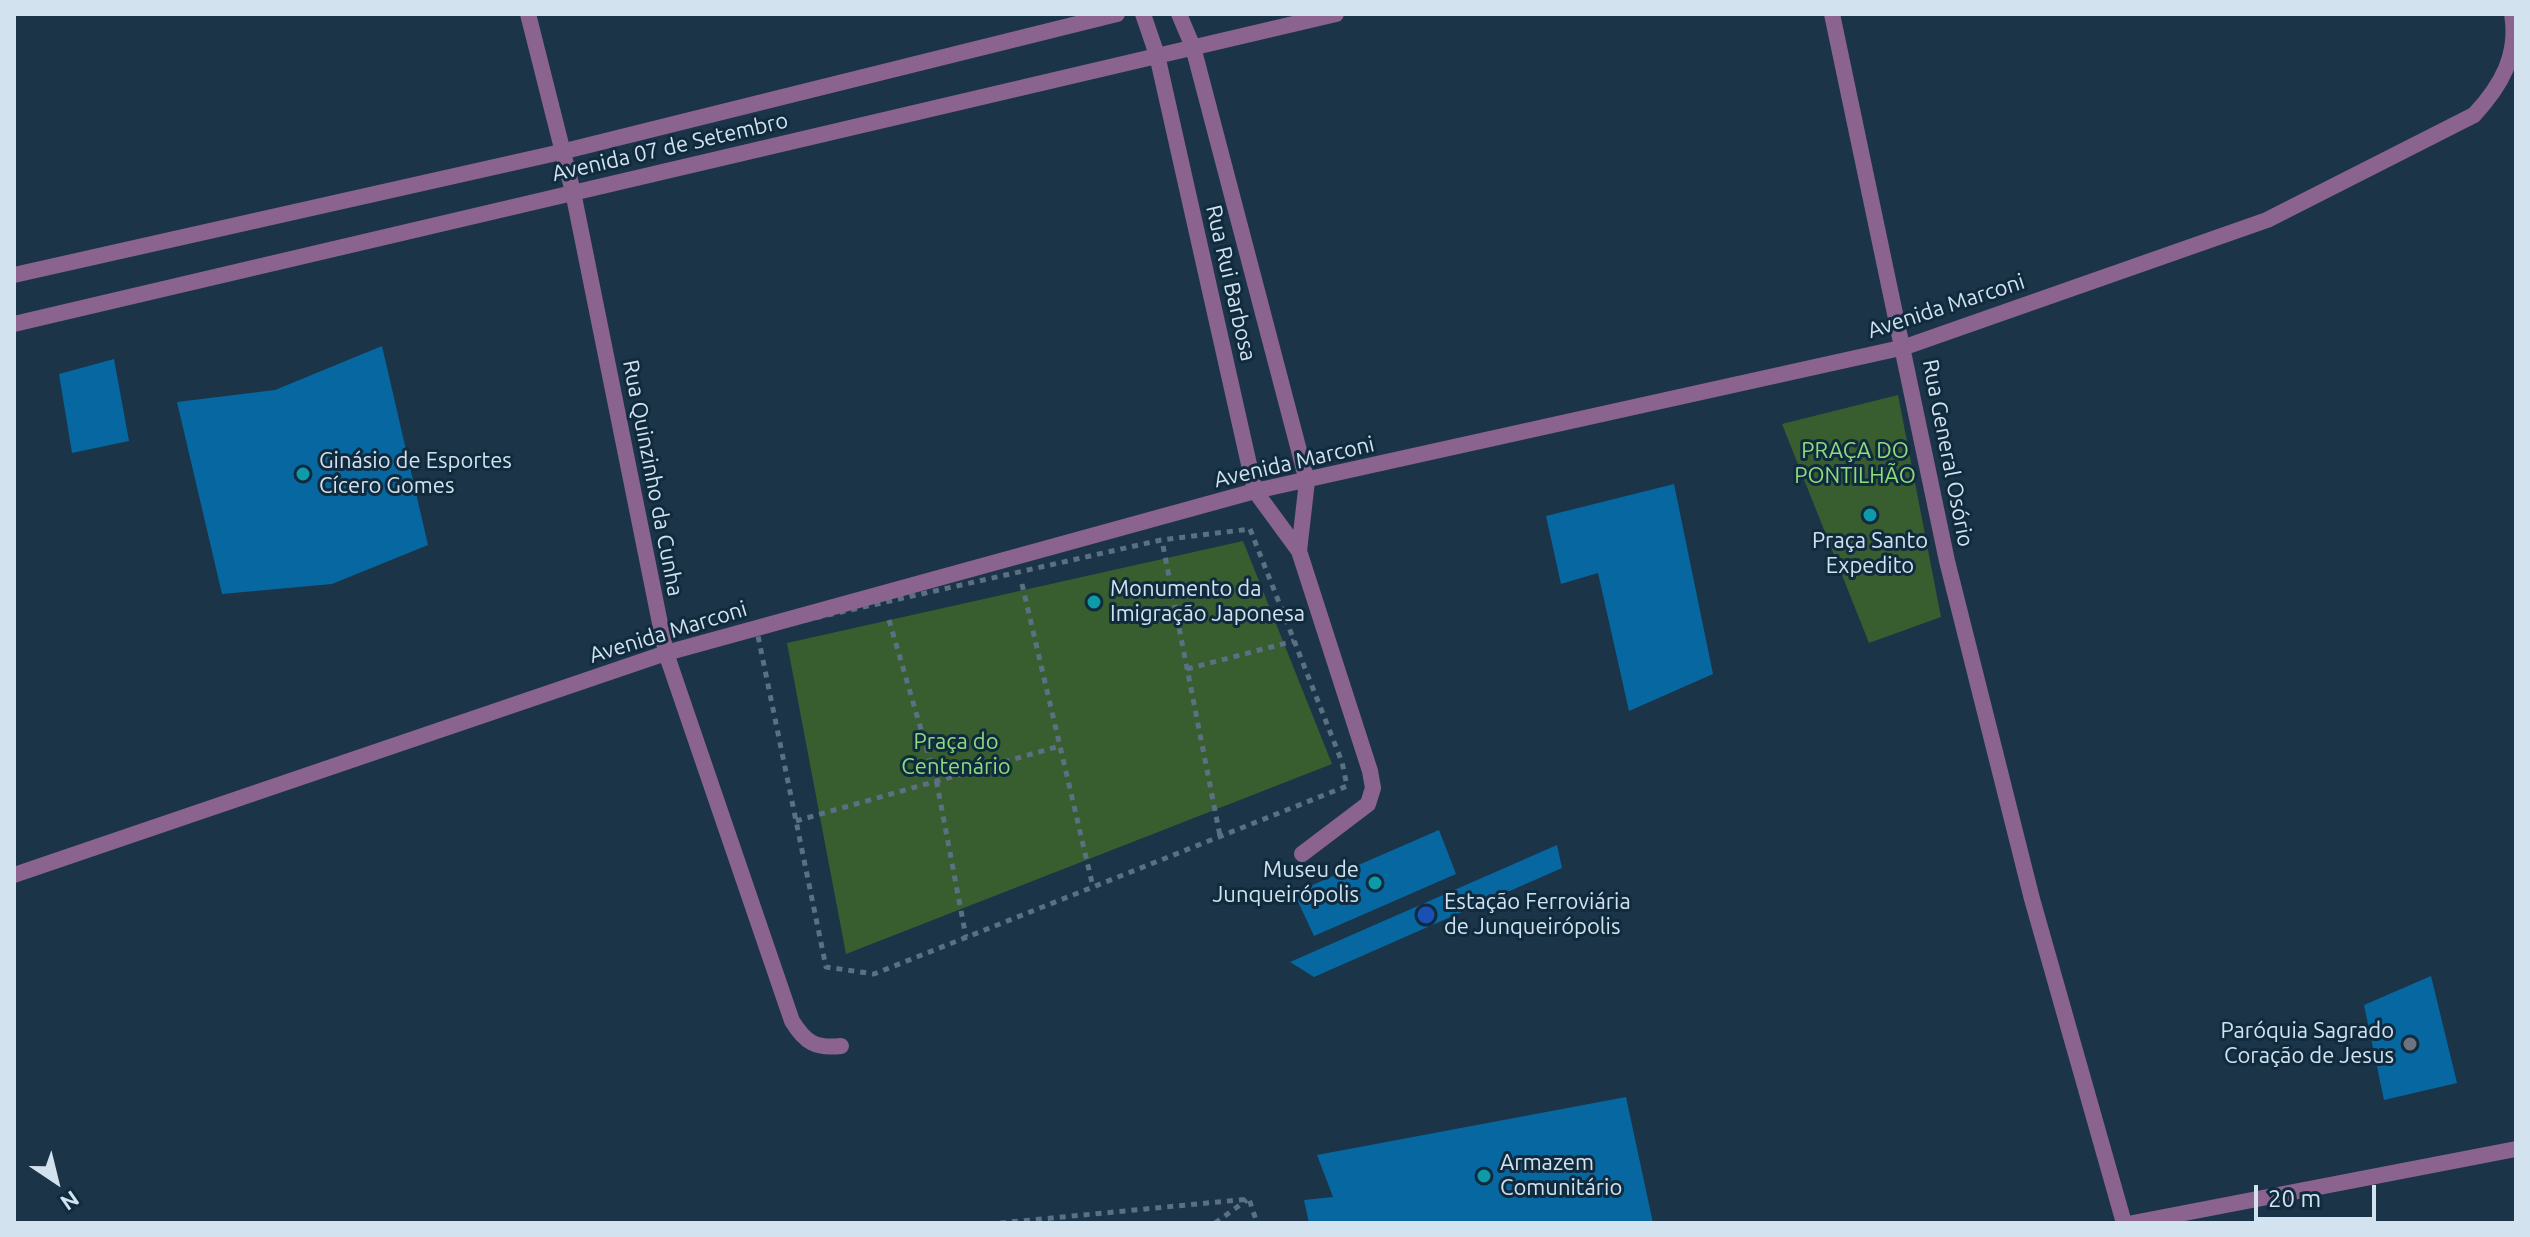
<!DOCTYPE html>
<meta charset="utf-8">
<style>
body{margin:0}
#map{position:relative;width:2530px;height:1237px;overflow:hidden;background:#1b3448;font-family:Ubuntu,sans-serif}
canvas{display:block}
.frame{position:absolute;inset:0;border:16px solid #d3e2ef;pointer-events:none}
.north{position:absolute;left:16px;top:1141px;width:80px;height:80px;-webkit-text-stroke:6px #102a3e;paint-order:stroke;rotate:145deg;font-size:22px;font-weight:700;line-height:32px;text-align:center;color:#d3e2ef}
.north::after{content:'';display:block;margin:auto;width:28px;height:36px;background:#d3e2ef;clip-path:polygon(50% 0,100% 100%,50% 72%,0 100%)}
.scale{position:absolute;left:2254px;top:1185px;width:122px;height:36px;box-sizing:border-box;border:4px solid #d3e2ef;border-top:0;padding-left:10px;font-size:24px;line-height:28px;white-space:nowrap;color:#d3e2ef;-webkit-text-stroke:6px #102a3e;paint-order:stroke}
</style>
<div id="map">
<canvas width="2530" height="1237"></canvas>
<div class="frame"></div>
<div class="north">N</div>
<div class="scale">20 m</div>
</div>
<script>
const c = document.querySelector('canvas').getContext('2d');
c.lineJoin = 'round';
function paint(path, color) { c.fillStyle = color; c.fill(path, 'evenodd'); }
function strokePath(path, color, width, dash) { c.strokeStyle = color; c.lineWidth = width; c.lineCap = dash ? 'butt' : 'round'; c.setLineDash(dash || []); c.stroke(path); }
function label(font, color, halo, rows, align = 'center') {
  c.font = font + ' Ubuntu,sans-serif'; c.lineWidth = 6; c.setLineDash([]); c.textBaseline = 'middle'; c.strokeStyle = halo; c.fillStyle = color; for (const [text, x, y, turn = 0] of rows) {
    c.save(); c.translate(x, y); c.rotate((+turn || 0) * Math.PI / 180); c.textAlign = isNaN(turn) ? turn : align; if (halo) c.strokeText(text, 0, 0); c.fillText(text, 0, 0); c.restore();
  }
}
paint(new Path2D(`
 M1898,395l43,222 -72,26 -87,-219z
 M1243,541l89,223 -486,190 -59,-311z`), '#385e2f');
paint(new Path2D(`
 M382,346l46,199 -96,39 -110,10 -45,-192 98,-12z
 M114,359l15,82 -57,12 -13,-79z
 M1674,484l39,190 -84,37 -31,-138 -37,11 -15,-68z
 M1439,830l17,44 -142,62 -20,-43z
 M1557,845l5,23 -248,109 -24,-15z
 M2431,976l26,107 -73,17 -20,-95z
 M1626,1097l27,126h-344l-5,-23 29,-3 -16,-42z`), '#0767a0');
strokePath(new Path2D(`
 M1250,529l92,233 5,24 -473,188 -48,-7 -69,-336 404,-91z
 M1163,546l57,290
 M1022,584l71,303
 M889,620l48,164 29,153
 M1187,669l107,-28
 M796,821l264,-75
 M1000,1223l249,-24 8,24
 M1215,1223l32,-23`), '#5b7082', 5, [6, 6]);
strokePath(new Path2D(`
 M528,14l45,178 93,461 126,368c13,21 23,28 49,25
 M1143,14l14,41 98,436 44,60 71,220 3,17 -5,16 -66,50
 M1179,14l14,33 114,434 -8,70
 M1832,14l115,547 85,338 92,324
 M14,275l547,-123 556,-138
 M14,324l1322,-310
 M14,875l652,-222 589,-162 650,-144 362,-127 207,-105c27,-29 45,-60 38,-101
 M2133,1223l383,-74`), '#8b638f', 16);
for (const [x, y, r, color] of [
 [303,474,8,"#0f9aa8"],
 [1870,515,8,"#0f9aa8"],
 [1094,602,8,"#0f9aa8"],
 [1375,883,8,"#0f9aa8"],
 [1426,915,10,"#1a4fb4"],
 [2410,1044,8,"#6b7280"],
 [1484,1176,8,"#0f9aa8"]
]) { const dot = new Path2D(); dot.arc(x, y, r, 0, 2 * Math.PI); c.fillStyle = color; c.fill(dot); strokePath(dot, '#102a3e', 3); }
label('22px', '#d3e2ef', '#102a3e', [
 ["Avenida 07 de Setembro",670,147,-13],
 ["Rua Rui Barbosa",1231,283,77],
 ["Avenida Marconi",1946,306,-18],
 ["Rua General Osório",1948,453,79],
 ["Avenida Marconi",1294,462,-13],
 ["Rua Quinzinho da Cunha",653,478,79],
 ["Avenida Marconi",668,632,-17]
]);
label('22px', '#8edb7c', '#102a3e', [
 ["PRAÇA DO",1855,451],
 ["PONTILHÃO",1855,476],
 ["Praça do",956,742],
 ["Centenário",956,767]
]);
label('22px', '#d3e2ef', '#102a3e', [
 ["Ginásio de Esportes",319,461],
 ["Cícero Gomes",319,486],
 ["Praça Santo",1870,541,"center"],
 ["Expedito",1870,566,"center"],
 ["Monumento da",1110,589],
 ["Imigração Japonesa",1110,614],
 ["Museu de",1359,870,"right"],
 ["Junqueirópolis",1359,895,"right"],
 ["Estação Ferroviária",1444,902],
 ["de Junqueirópolis",1444,927],
 ["Paróquia Sagrado",2394,1031,"right"],
 ["Coração de Jesus",2394,1056,"right"],
 ["Armazem",1500,1163],
 ["Comunitário",1500,1188]
], 'left');
</script>
